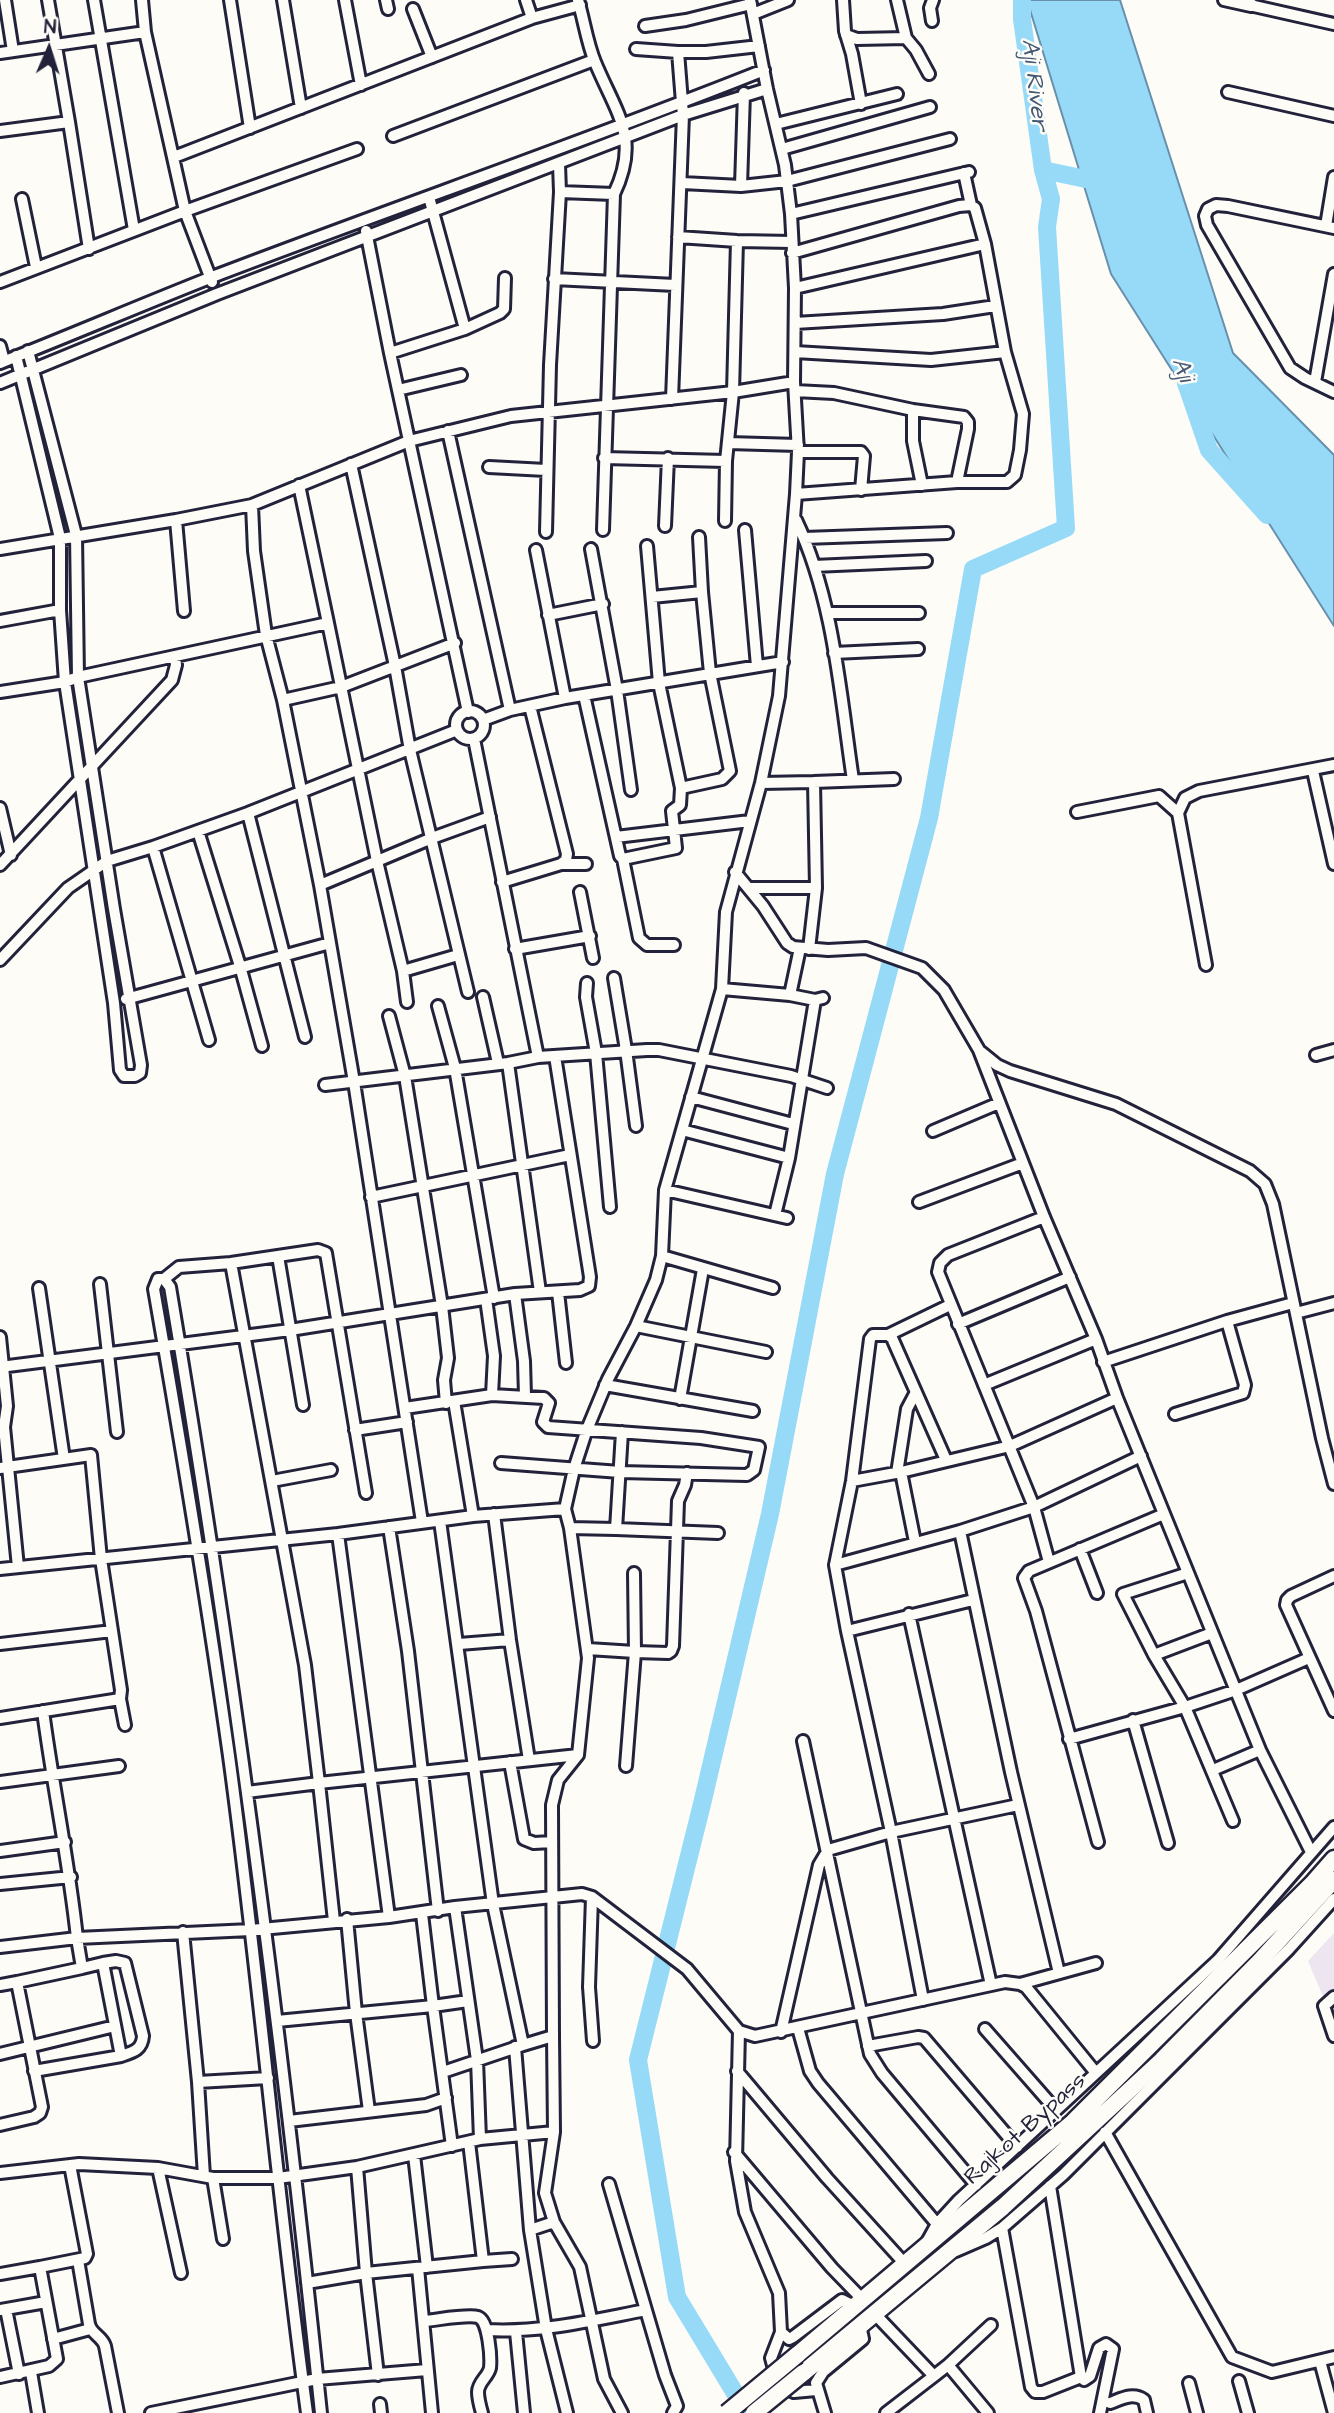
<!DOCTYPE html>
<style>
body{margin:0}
#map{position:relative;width:1334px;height:2413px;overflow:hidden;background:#fdfcf7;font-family:"Architects Daughter",sans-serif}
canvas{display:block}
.north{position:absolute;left:14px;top:14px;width:70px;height:70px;-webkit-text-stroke:5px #fdfcf7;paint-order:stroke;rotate:3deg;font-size:19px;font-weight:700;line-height:28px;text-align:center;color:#22223b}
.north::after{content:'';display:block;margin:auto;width:24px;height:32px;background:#22223b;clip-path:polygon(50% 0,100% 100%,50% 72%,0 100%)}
</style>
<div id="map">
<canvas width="1334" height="2413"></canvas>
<div class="north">N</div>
</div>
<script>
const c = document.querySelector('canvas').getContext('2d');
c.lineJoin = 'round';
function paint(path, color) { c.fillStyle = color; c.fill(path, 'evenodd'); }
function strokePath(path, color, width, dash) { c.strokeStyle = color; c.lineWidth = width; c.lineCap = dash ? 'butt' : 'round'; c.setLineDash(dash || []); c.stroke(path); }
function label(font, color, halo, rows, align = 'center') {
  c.font = font + ' "Architects Daughter",sans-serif'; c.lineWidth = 5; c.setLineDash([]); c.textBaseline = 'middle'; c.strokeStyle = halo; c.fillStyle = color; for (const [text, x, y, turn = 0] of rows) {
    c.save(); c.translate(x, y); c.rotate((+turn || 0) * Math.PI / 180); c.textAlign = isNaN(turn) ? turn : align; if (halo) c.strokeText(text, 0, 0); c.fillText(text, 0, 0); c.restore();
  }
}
paint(new Path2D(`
 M1334,1933v89l-26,-61z`), '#ede5f0');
const water = new Path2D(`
 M1027,0h93l113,353 101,102v171l-223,-352z`);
paint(water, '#96daf8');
strokePath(water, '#6890ac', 2);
strokePath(new Path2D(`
 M1043,170l62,13
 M1186,383l23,67 58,65
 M747,2413l-70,-116 -39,-237 64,-256 68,-290 65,-340 94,-356 44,-249 93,-41 -19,-301 4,-28 -8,-29 -21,-151v-19`), '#96daf8', 18);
const minor = new Path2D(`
 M5,0l8,51
 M48,0l21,122 20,127
 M94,0l40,230
 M142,0l3,32
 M230,0l20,128
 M283,0l18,108
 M345,0l16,85
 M386,0l2,9
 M526,0l6,18
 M578,0c6,20 9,43 17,62 21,51 46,76 19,132l-11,336
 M843,0l2,31 7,23 9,50
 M897,0l9,38 10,12 13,24
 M1224,0l27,6
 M1246,0l8,6 80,18
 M413,9l19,48
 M753,14l35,-14
 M932,21l-2,-13 3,-8
 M645,26l41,-6 65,-16
 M846,35l11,4 49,-1
 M636,49l42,3
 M0,53l145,-21 40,179 27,71
 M1228,92l106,24
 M776,124l121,-30
 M0,131l69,-9
 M393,136l201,-76
 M782,149l148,-42
 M174,157l358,-139 48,-13
 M964,173l7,32
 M682,183l59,3 3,-93
 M741,186l46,-5 163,-42
 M560,192l54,2
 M429,197l36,132
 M22,199l14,68
 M791,214l178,-42
 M1326,226l8,-49
 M1334,228l-106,-22 -12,-1 -8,4 -3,7 2,9 83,143 15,10 29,14
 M366,231l24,122 78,359
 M678,237l59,4 55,1
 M792,253l167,-47 12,-1 4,3 10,36 20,108 18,62 -3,36 -5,25 -8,7h-50l-161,12
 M554,279l121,6
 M0,282l185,-71 172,-62
 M795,288l190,-44
 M795,323l148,-9 52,-8
 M0,346l4,15
 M795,352l136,8 74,-8
 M390,353l75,-24 35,-16 4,-4 1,-31
 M16,356l44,182v72l5,72 49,321 6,67 4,6h11l5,-3 1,-8 -27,-156 -36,-232 -2,-142 -48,-184
 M0,363c71,-28 141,-58 212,-86 183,-70 369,-134 552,-207
 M1315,382l19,-108
 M0,383l217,-89 466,-179 84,-26
 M398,390l63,-15
 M795,391l39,2 79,17 51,7 4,5v7l-11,53
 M672,399l11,-284 -5,-63h28l53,-6
 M913,410v31l9,44
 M448,431l62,279
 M728,443l70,2
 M798,452h63l3,4 -3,34
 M604,458l122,3
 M351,464l44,202 15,84 58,242
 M489,467l57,3
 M299,485l29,138
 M252,505l2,46 12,84 17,65 37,185 34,197 68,440
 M176,520l8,91
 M796,520c38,80 44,173 57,260
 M725,521l1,-60 7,-69 4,-151
 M665,526l3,-68
 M745,530l12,136
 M546,532l4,-167 10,-173 -1,-28
 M804,538l143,-5
 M0,549l176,-29 76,-15 157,-64 102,-25 222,-24 61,-10
 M591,549l26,141 14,100
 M536,550l29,148
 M814,566l112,-5
 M652,597l50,-5
 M827,613h92
 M548,615l55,-11
 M0,621l60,-11
 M834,653l84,-4
 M0,692l65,-10 13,-5 250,-54 49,238 26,110 4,31
 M584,695l36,161 3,3 16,79 8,7h27
 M283,700l58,-13 114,-44
 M456 725a14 14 0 1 1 28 0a14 14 0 1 1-28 0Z
 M483,720l27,-10 55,-12 218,-36
 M474,739l64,318
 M1313,771l21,93
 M814,782l80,-3
 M761,783l53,-1 2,106 -7,61
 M681,788l41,-9 8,-8 -20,-98 -8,-81 -3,-55
 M0,808l11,47
 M1077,812l82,-16 19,17
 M248,813l57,224
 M198,831l42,135 22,80
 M616,837l134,-16
 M153,847l56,193
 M623,859l53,-11 -4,-37 8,-6 1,-17 -22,-105 -12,-137
 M561,864h25
 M0,865l172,-185 4,-15 -1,-9
 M735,872l28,34 24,37 6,4 35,3 38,-2 56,20 22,22 35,60 65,167 52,122 21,59 143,352 51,102
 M502,882l59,-18 5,-4 1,-6 -37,-148
 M320,885l112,-47 58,-21
 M750,888h66
 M580,892l13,66
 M515,949l75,-13
 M0,960l68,-72 39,-27 46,-14 95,-34 209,-83
 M1206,965l-28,-152 7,-15 14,-7 135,-26
 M403,971l55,-16
 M614,978l12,72 10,76
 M587,983l-1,14 10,56 14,154
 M722,989l68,6 25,5 8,-2
 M790,995l10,-47
 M483,997l15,66
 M126,999l204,-56
 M438,1006l17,62 39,230
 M389,1016l16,60 37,230 6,52 -4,22 2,23
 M981,1052l16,13 13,6 106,33 134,67 15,13 8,20 49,234 12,46
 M1316,1055l18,-5
 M508,1063l32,229
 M325,1085l183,-22 30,-6 109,-7h12l132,26 36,12
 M691,1097l102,27
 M682,1130l107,28
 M933,1131l66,-28
 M665,1190l122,28
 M371,1197l199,-42
 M919,1202l104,-39
 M775,1215l14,-57 26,-158
 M1044,1217l-96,38 -8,8 -2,9 96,235 15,55
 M278,1256l25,149
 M662,1256l111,32
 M231,1263l74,402 14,118 259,-28
 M164,1279l15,-12 52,-4 87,-13 8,3 40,240
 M100,1284l17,148
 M39,1288l25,171
 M558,1292l8,71
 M515,1294l9,67 1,35
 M486,1299l8,57 -2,39
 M1296,1313l38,-10
 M958,1324l112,-47
 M636,1326l130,26
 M888,1335l62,-30
 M0,1337l7,69 -3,21 14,140
 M1103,1362l124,-41 66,-18
 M0,1367l290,-37 225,-36 65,-4 9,-4 1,-9 -35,-221
 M605,1385l148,26
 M984,1385l112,-46
 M680,1399l23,-130
 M454,1401l19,115
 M405,1408l87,-13 52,3 5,5 -6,19 5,5 153,11 58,9 -5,23 -7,5 -127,-3 -119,-9
 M1175,1414l68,-21 2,-8 -18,-64
 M355,1430l52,-8
 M0,1468l91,-13 10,104 20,131 -1,9 -120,19
 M897,1473l10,-64 9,-17
 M272,1481l59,-11
 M852,1481l49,-9
 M494,1514l16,126 19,120
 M440,1521l53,383 30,141 -80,27
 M389,1527l19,124 30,260
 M570,1528l46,1 6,-97
 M616,1529l102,4
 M960,1531l51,241 48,201
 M338,1534l51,383
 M915,1542l-14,-70 109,-26 107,-48
 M1080,1549l17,44
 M835,1565l17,-84 18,-142 3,-4h15l4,3 54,122
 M0,1569l338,-35 135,-18 92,-7
 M634,1573l1,79 33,1 3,-2 2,-5 5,-145 7,-16 2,-12
 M1188,1573l-65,21 31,61 31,52 48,114
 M1334,1576l-43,20 -4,4 -1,5 48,106
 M909,1614l82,371
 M847,1631l-12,-66 125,-34 74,-24 107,-51
 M0,1644l112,-13
 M459,1644l51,-4
 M588,1649l47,3 -9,114
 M1154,1655l58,-22
 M120,1699l5,26
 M1133,1720l35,123
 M1069,1739l116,-32 51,-17 73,-32
 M803,1741l67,313 12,19 94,112
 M510,1762l14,77 10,4 18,-1
 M1213,1770l47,-20
 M0,1782l119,-16
 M247,1792l72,-9 15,138
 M1098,1842l-62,-231 -12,-33 5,-7 135,-57
 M0,1851l65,-9
 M0,1884l71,-7
 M592,1897l-3,90 4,54
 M455,1907l22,153 3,79 74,-7 -9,61 9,29 26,45 24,112 18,34
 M422,1914l11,92 35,-5
 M347,1919l9,94 13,98
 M183,1932l15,150 6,94
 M0,1947l77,-9c-8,-76 -24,-151 -34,-227
 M103,1963l13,-2 9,2 18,73c-1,14 -10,16 -22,20
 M1020,1984l6,3 70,86
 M0,1985l17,-3
 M1334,1997l-10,9 10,30
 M923,2000l-32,-168 -44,-201 126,-31
 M277,2021l156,-15 19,140
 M798,2028l12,43 8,12 119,141
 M985,2029l71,81
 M739,2031l-3,130 9,51 34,81 2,39 8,7 4,-2 49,-37 12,6
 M781,2032l38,-167 9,-15 63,-18 127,-27
 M553,2036l1,96
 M523,2045l30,-9 -1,-231 6,-25 20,-25 10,-97 -18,-130 -5,-19 9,-40 12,-37 22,-53 28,-53 20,-46 6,-24 3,-66 57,-201 4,-77 35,-129 18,-87 17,-202 2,-42 -4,-70 1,-94 -4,-74 -6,-49 -18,-76 -17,-89
 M868,2046l50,-9 6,1 93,109
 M515,2047l15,183 16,99 21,84
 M0,2054l115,-28
 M34,2071l87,-15 -18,-93 -21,5
 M737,2071l90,107 78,86
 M198,2082l70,-4
 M289,2121l137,-16 20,-7
 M0,2125l34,-8 6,-4 2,-6 -25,-125 65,-14 -5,-30 174,-8 138,-13 66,-10 127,-13 10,3 95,72 52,62 16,5 250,-54 15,2 76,-21
 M1105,2132l127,225 40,15 62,-15
 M734,2152l98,116 30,31
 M414,2155l13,112
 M357,2167l9,106 12,102
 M158,2168l23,105
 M0,2173l79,-9 79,4 55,10h65l79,-11 123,-28
 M213,2178l10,61
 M609,2184l56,191 12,31 -4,7
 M1050,2186l31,191 3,3 6,-4 9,-28 7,-4 7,5 -13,64
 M1002,2228l29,159 4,5h8l38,-15
 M530,2230l24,-8
 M927,2242l10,-18 22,-24 259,-240 116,-133
 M956,2251l30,-13 16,-10 61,-53 226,-226 45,-50
 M78,2260l11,64c2,10 13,12 16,22l13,67
 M483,2261l29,-2
 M418,2268l14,145
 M0,2274l40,-7
 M307,2283l59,-10 117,-12 -14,-119
 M6,2309l13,65
 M0,2310l46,-8
 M874,2313l60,63 -48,37
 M424,2321c13,-1 43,-7 54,-4 11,4 13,41 12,51 -2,9 -12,14 -12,24 0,6 2,14 4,21
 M487,2330c54,3 106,-10 159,-20
 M516,2332l8,81
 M781,2332l-10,26 7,26 16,8 22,-2
 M53,2339l37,-10
 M1320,2361l14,52
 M948,2365l43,-40
 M31,2372l7,41
 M934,2376l14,-11 40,48
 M0,2377l49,-11 8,-7 -17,-92 45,-9 2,-4 -17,-89
 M1239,2381l9,32
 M1189,2383l8,30
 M1110,2403c11,-4 23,-11 34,-3l3,13
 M380,2404l1,9
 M151,2413l166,-34 110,-9
 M307,2413c-30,-218 -48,-438 -78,-657 -22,-156 -48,-312 -75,-467l4,-10h6l6,8c63,373 112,749 151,1126
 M825,2413l-9,-30 7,-11 40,-33 -3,-14`);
const highway = new Path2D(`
 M797,2355l276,-233 239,-238 22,-25
 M803,2373l200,-166 159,-147 97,-98 75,-82`);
strokePath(minor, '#22223b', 16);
strokePath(highway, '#22223b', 21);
strokePath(minor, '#fdfcf7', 10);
strokePath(highway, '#fdfcf7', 16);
const highwayBridge = new Path2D(`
 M727,2413l70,-58
 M754,2413l49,-40`);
strokePath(highwayBridge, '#22223b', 21, []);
strokePath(highwayBridge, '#fdfcf7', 16);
label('23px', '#22223b', '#fdfcf7', [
 ["Rajkot Bypass",1026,2130,-42]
]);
label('italic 24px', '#455974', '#fdfcf7', [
 ["Aji River",1033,85,83],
 ["Aji",1181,370,70]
]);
</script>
